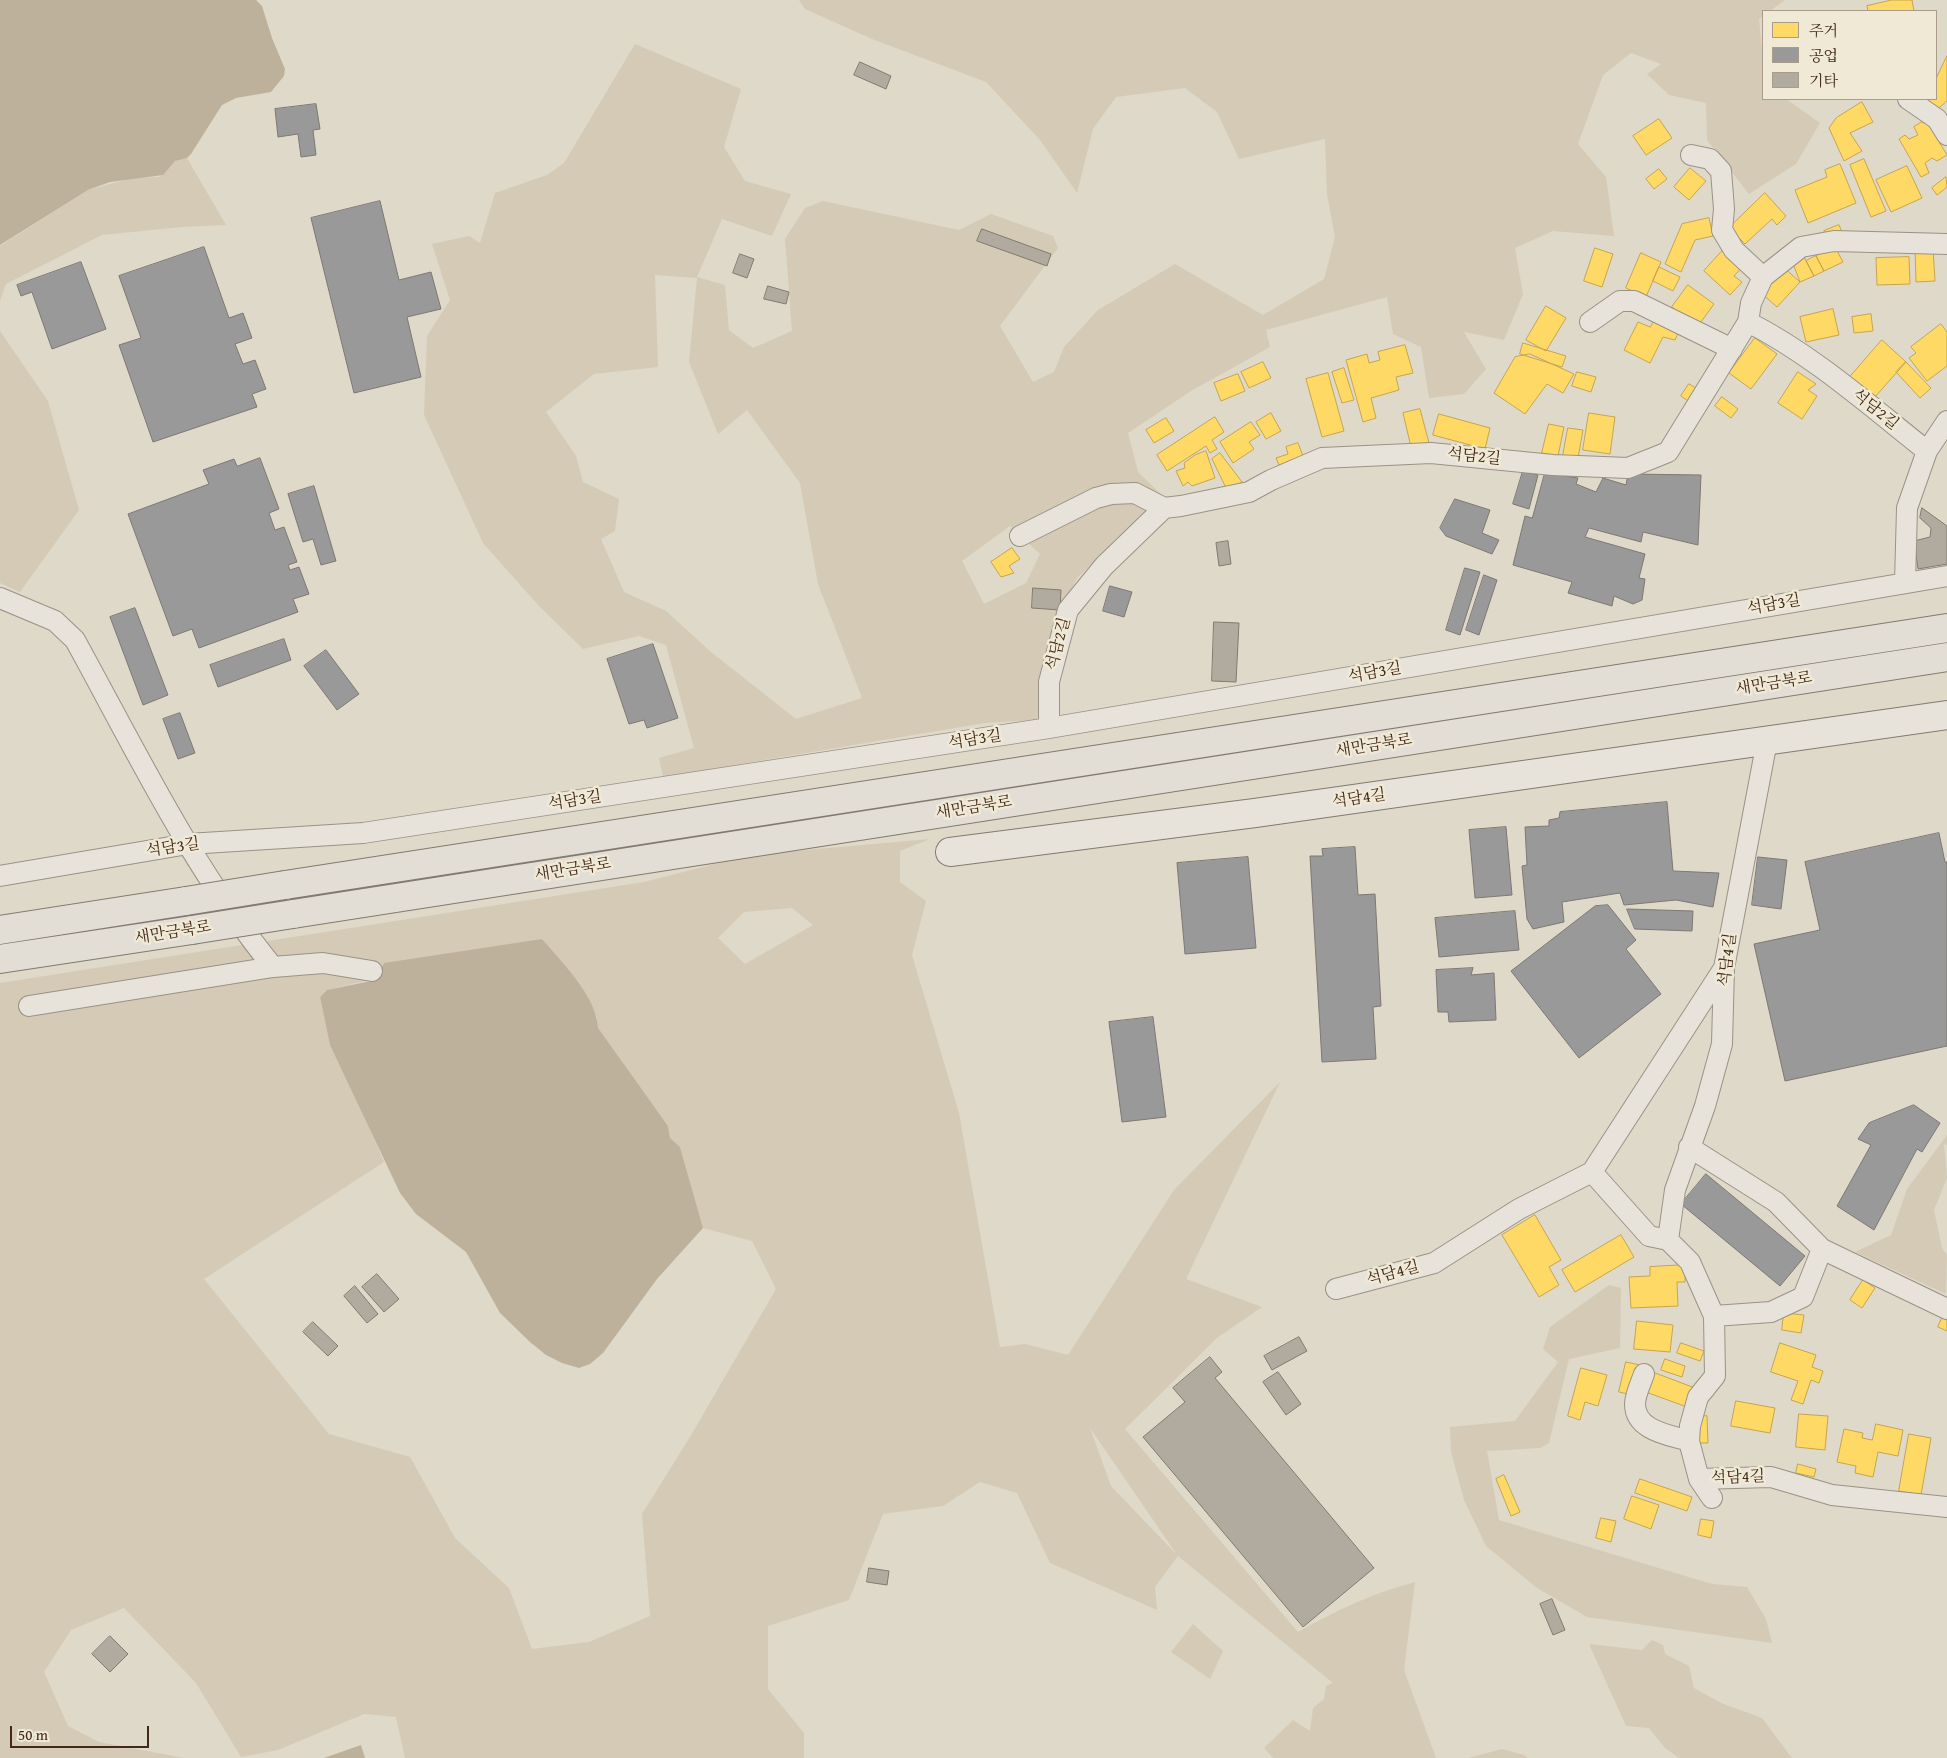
<!DOCTYPE html>
<meta charset="utf-8">
<style>
body{margin:0}
#map{position:relative;width:1947px;height:1758px;overflow:hidden;background:#dfd9c9;font-family:"Gentium Book Plus","Noto Serif KR",serif}
canvas{display:block}
.legend{position:absolute;left:1762px;top:10px;width:175px;height:90px;box-sizing:border-box;background:#f0e9d6;border:1px solid #aa9c8a;margin:0;padding:6px 9px;list-style:none;font-size:15px;color:#422919}
.legend li{display:flex;align-items:center;gap:10px;height:25px}
.legend b{width:25px;border:1px solid #aa9c8a}
.scale{position:absolute;left:10px;top:1726px;width:139px;height:22px;box-sizing:border-box;border:2px solid #422919;border-top:0;padding-left:6px;font-size:15px;line-height:18px;white-space:nowrap;color:#422919;-webkit-text-stroke:4px #f0e9d6;paint-order:stroke}
</style>
<div id="map">
<canvas width="1947" height="1758"></canvas>
<ul class="legend">
<li><b style="height:14px;background:#ffd966"></b>주거</li>
<li><b style="height:14px;background:#999"></b>공업</li>
<li><b style="height:14px;background:#b1ab9f"></b>기타</li>
</ul>
<div class="scale">50 m</div>
</div>
<script>
const c = document.querySelector('canvas').getContext('2d');
c.lineJoin = 'round';
function paint(path, color) { c.fillStyle = color; c.fill(path, 'evenodd'); }
function strokePath(path, color, width, dash) { c.strokeStyle = color; c.lineWidth = width; c.lineCap = dash ? 'butt' : 'round'; c.setLineDash(dash || []); c.stroke(path); }
function label(font, color, halo, rows, align = 'center') {
  c.font = font + ' "Gentium Book Plus","Noto Serif KR",serif'; c.lineWidth = 5; c.setLineDash([]); c.textBaseline = 'middle'; c.strokeStyle = halo; c.fillStyle = color; for (const [text, x, y, turn = 0] of rows) {
    c.save(); c.translate(x, y); c.rotate((+turn || 0) * Math.PI / 180); c.textAlign = isNaN(turn) ? turn : align; if (halo) c.strokeText(text, 0, 0); c.fillText(text, 0, 0); c.restore();
  }
}
paint(new Path2D(`
 M799,0h986l-15,11h-7v5l-4,3 4,43v37h23l34,24 -24,41 -47,30 -42,-54 -1,-37 -37,-8 -22,-21 14,-10 -30,-11 -28,22 -25,69 28,33 8,59 -61,-5 -38,17 8,46 -19,46 -40,-8 22,37 -22,25 -35,4 -8,-51 -28,-13 -6,-37 -121,33 4,17 -79,44 -63,42 10,39 29,28 -20,11 -70,67 -25,49 -15,93 -52,3 -322,54 -4,-19 35,-10 -28,-103 -27,-9 -56,13 -44,-43 -56,-63 -59,-128 3,-79 23,-36 -18,-56 37,-8 11,7 15,-50 52,-18 17,-12 71,-119 106,45 -17,58 21,34 46,13 -19,42 -50,-17 -25,58 28,8 4,45 24,18 39,-17 -7,-92 20,-31 18,-7 136,29 32,-16 62,22 5,12 -58,78 33,56 21,-10 10,-25 34,-37 77,-46 88,51 61,-36 11,-42 -8,-43 -2,-55 -86,20 -22,-47 -32,-24 -69,9 -23,32 -16,64 -37,-53 -54,-58 -114,-43 -67,-30zM655,275l42,3 -8,84 29,72 29,-24 53,73 18,101 44,114 -66,21 -85,-67 -45,-41 -42,-19 -23,-53 14,-8 4,-32 -36,-17 -7,-26 -30,-44 48,-38 64,-7zM1010,526l30,28 -14,29 -42,21 -22,-43z
 M187,158l39,67 -44,2 -80,8 -96,49 -6,17v-55l88,-56 44,-12 28,-1 15,-16z
 M0,331l48,70 31,109 -59,82 -20,-9z
 M930,839l-30,12v31l26,19 -14,54 47,158 41,234 25,-3 43,11 106,-165 106,-108 -94,197 76,28 -45,31 -92,91 173,203c37,-21 75,-39 117,-50l-11,88 32,88h-163l-9,-10 29,-28 17,11 3,-23 11,-9 2,-13 7,-3 -155,-127 -23,31 2,23 -107,-47 -33,-70 -37,-11 -37,24 -60,8 -34,86 -81,26v63l36,44v25h-399l-9,-41 -32,-3 -86,36 -37,7 -45,-74 -72,-75 -53,22 -27,42 24,54 31,16 85,16h-184v-775l644,-101 106,-27zM792,908l21,17 -68,39 -27,-26 26,-26zM542,939l21,26 34,52v11l10,15 61,83 2,12 10,9 23,81 49,13 24,48 -86,148 -48,77 8,102 -61,26 -57,7 -23,-61 -54,-50 -45,-81 -81,-23 -125,-155 180,-117 -28,-66 -26,-51 -10,-48 7,-7zM1090,1428l85,124v1l-64,-67z
 M1947,1135v10l-3,-1 3,34 -13,32 8,38 5,7 -1,39 -91,-42 36,-17 16,-46z
 M1609,1285l12,3 -1,60 -51,11 -20,84 -9,5 -53,3 12,69 213,64 35,3 19,32 6,24 -185,-26 -50,-29 -51,-42 -22,-46 -13,-48 -1,-25 65,-6 43,-59 -15,-13 7,-22z
 M1193,1624l30,27 -13,28 -39,-27z
 M1652,1640l11,5 2,9 24,12 5,22 27,15 41,15 30,40h-113l-14,-10 -16,-20 -23,-2 -37,-82 53,6z
 M1502,1749l22,6 4,3h-60z`), '#d5cab5');
paint(new Path2D(`
 M0,0h256l6,6 10,32 13,31 -1,7 -13,16 -35,6 -14,7 -31,49 -4,4 -12,3 -12,14 -53,7 -22,8 -88,55z
 M542,939c19,22 55,58 56,89l70,98 2,12 10,9 23,81 -46,51 -54,74 -13,11 -11,4 -17,-5 -16,-8 -16,-13 -30,-29 -34,-61 -50,-38 -16,-21 -70,-148 -10,-48 7,-7 49,-10 8,-17z
 M361,1745l4,13h-41z`), '#beb19b');
const homes = new Path2D(`
 M1892,0h20l2,11h-46l-1,-5z
 M1947,56v45l-13,11 -8,-12 10,-1v-20z
 M1862,102l11,20 -23,11 12,18 -18,10 -15,-33 7,-10z
 M1659,119l13,19 -26,17 -13,-19z
 M1922,122l7,3 18,30 -10,6 -5,-3 -7,5 4,10 -8,4 -22,-38 6,-4 4,4 9,-4 -4,-8z
 M1864,159l22,52 -15,6 -21,-52z
 M1840,164l16,39 -48,20 -13,-33 32,-13 -2,-7z
 M1907,166l15,32 -31,14 -15,-32z
 M1690,168l16,13 -17,19 -15,-13z
 M1659,169l8,10 -13,10 -8,-10z
 M1946,177l1,10 -10,8 -5,-7z
 M1765,193l21,23 -9,9 -5,-6 -27,25 -16,-16z
 M1709,218l4,18 -18,4 -14,32 -16,-8 17,-40z
 M1839,225l3,7 -15,6 -3,-7z
 M1835,247l8,15 -19,9 -8,-15z
 M1595,248l18,6 -11,33 -18,-6z
 M1933,248l2,33 -19,1 -1,-33z
 M1724,249l19,17 -9,10 8,6 -12,13 -26,-24z
 M1641,253l20,9 -15,35 -20,-9z
 M1803,255l11,21 -14,6 -8,-21z
 M1816,256l8,15 -10,5 -8,-15z
 M1909,257l1,27 -33,1 -1,-27z
 M1782,266l18,16 -23,25 -18,-16z
 M1659,267l21,10 -7,14 -20,-10z
 M1688,285l26,19 -16,22 -26,-19z
 M1546,306l20,12 -20,33 -20,-11z
 M1833,309l6,26 -33,7 -6,-25z
 M1871,314l2,17 -19,2 -2,-16z
 M1655,319l24,12 -4,9 -12,-3 -13,26 -26,-13 14,-28 12,5z
 M1941,324l6,8v34l-20,15 -18,-23 7,-5 -5,-6z
 M1755,338l22,16 -26,35 -22,-16z
 M1882,340l24,22 -32,36 -24,-21z
 M1523,343l43,13 -4,11 -42,-13z
 M1405,345l8,28 -17,4 3,13 -28,8 5,20 -13,4 -17,-62 21,-6 2,9 11,-3 -2,-8z
 M1530,354l44,20 -11,19 -16,-9 -22,30 -31,-21 21,-36z
 M1263,362l8,16 -22,10 -8,-16z
 M1906,362l25,26 -11,10 -24,-26z
 M1344,368l10,32 -12,3 -10,-31z
 M1577,372l19,5 -5,15 -19,-6z
 M1798,372l18,12 -8,6 9,6 -15,23 -24,-16z
 M1328,373l16,58 -22,6 -16,-58z
 M1238,374l7,17 -24,10 -7,-18z
 M1689,384l7,4 -8,13 -7,-5z
 M1722,397l16,12 -7,9 -16,-12z
 M1420,409l9,34 -18,4 -8,-34z
 M1271,413l10,18 -15,8 -10,-17z
 M1589,413l26,4 -5,37 -27,-4z
 M1439,414l51,14 -5,21 -52,-14z
 M1215,417l9,15 -12,8 5,9 -7,4 -4,-7 -39,25 -10,-16z
 M1166,418l8,13 -20,12 -8,-13z
 M1251,422l9,13 -11,7 5,7 -21,14 -13,-21z
 M1549,424l15,3 -6,29 -16,-3z
 M1568,428l15,2 -5,28 -15,-2z
 M1298,443l5,13 -24,9 -3,-7 12,-4 -2,-7z
 M1206,451l9,27 -23,8 -4,-4 -5,4 -7,-15 9,-3 -1,-5 11,-8z
 M1220,453l22,29 -15,8 -15,-31z
 M1012,548l8,11 -11,7 5,7 -13,4 -10,-15z
 M1535,1215l26,45 -12,7 10,18 -20,12 -37,-62z
 M1621,1235l13,22 -59,35 -13,-22z
 M1685,1265v17h-8l1,24 -47,2 -2,-31 21,-1v-9z
 M1863,1280l12,8 -13,20 -12,-8z
 M1784,1313l20,2 -3,18 -19,-3z
 M1942,1318l5,2v11l-9,-4z
 M1637,1321l36,4 -3,27 -36,-3z
 M1681,1343l23,8 -4,10 -23,-8z
 M1780,1343l36,12 -4,12 11,4 -4,12 -8,-3 -8,24 -12,-4 7,-19 -27,-9z
 M1665,1359l20,7 -3,11 -21,-7z
 M1626,1362l14,3 -7,30 -14,-3z
 M1581,1368l26,7 -9,31 -13,-4 -5,18 -12,-4z
 M1650,1371l45,17 -8,19 -44,-16z
 M1736,1401l39,7 -5,25 -39,-7z
 M1799,1414l29,2 -3,34 -29,-3z
 M1707,1416l1,27h-10l-1,-26z
 M1876,1424l27,6 -5,26 -20,-4 -5,25 -18,-4 1,-7 -19,-4 7,-33 19,4 -1,5 10,2z
 M1909,1434l22,4 -10,57 -22,-4z
 M1798,1464l18,5 -2,8 -18,-4z
 M1504,1475l16,37 -9,4 -15,-37z
 M1640,1479l52,18 -5,14 -52,-18z
 M1632,1496l27,9 -8,24 -27,-10z
 M1601,1518l15,3 -5,21 -15,-4z
 M1701,1519l13,2 -3,17 -13,-3z`);
paint(homes, '#ffd966');
strokePath(homes, '#c6a44f', 1);
const industry = new Path2D(`
 M316,104l4,25 -7,1 3,25 -15,2 -3,-23 -20,3 -3,-28z
 M380,201l19,79 32,-8 10,37 -34,8 14,60 -67,16 -43,-175z
 M204,247l25,71 14,-5 9,25 -17,6 8,20 12,-4 11,29 -14,5 5,13 -104,35 -34,-97 22,-7 -22,-62z
 M81,262l25,67 -54,20 -20,-57 -11,4 -4,-11z
 M260,458l19,51 -10,4 6,17 9,-3 13,35 -9,3 2,5 9,-3 10,27 -16,5 5,13 -99,36 -7,-19 -19,7 -45,-122 81,-30 -6,-14 31,-11 3,7z
 M1523,471l15,4 -9,34 -16,-5z
 M1545,473l33,5 -2,6 20,8 7,-14 23,7 2,-11 73,1 -3,70 -55,-13 -2,10 -52,-14 -4,9 60,17 -6,24 6,1 -3,21 -9,4 -19,-8 -2,10 -44,-13 4,-11 -59,-17 12,-49 7,2z
 M314,486l22,75 -15,4 -8,-26 -10,3 -15,-48z
 M1455,499l35,11 -8,23 17,7 -7,14 -46,-18 -6,-8z
 M1465,568l15,4 -20,63 -14,-5z
 M1484,575l13,5 -18,55 -13,-5z
 M1110,586l22,6 -8,25 -21,-6z
 M135,608l33,87 -25,10 -33,-88z
 M284,639l7,21 -73,27 -8,-22z
 M653,644l25,74 -31,10 -3,-8 -15,4 -22,-65z
 M326,650l33,44 -22,16 -33,-44z
 M180,713l15,40 -17,6 -15,-40z
 M1667,802l6,69 46,2 -6,34 -37,-7 -52,5 -4,-12 -58,9 2,20 -31,7 -6,-10 -5,-53 5,-1 -2,-38 24,-1v-6l10,-2 1,-6z
 M1506,827l6,68 -37,3 -6,-68z
 M1939,833l6,29h2v184l-162,35 -31,-137 66,-14 -15,-68z
 M1355,847l3,48 17,-1 6,112 -8,1 3,52 -54,3 -12,-206h13l-1,-7z
 M1248,857l8,91 -71,6 -8,-91z
 M1758,857l29,3 -6,49 -29,-4z
 M1608,905l28,35 -10,9 35,45 -82,64 -68,-87 84,-65z
 M1627,909l66,2 -1,20 -57,-2z
 M1515,911l4,39 -80,7 -4,-39z
 M1473,968l-2,7 23,-2 2,47 -47,2 -1,-10h-10l-2,-42z
 M1153,1017l13,100 -44,5 -13,-100z
 M1914,1105l26,18 -18,29 -5,-3 -43,81 -37,-24 34,-61 -13,-6 11,-16z
 M1706,1174l99,82 -25,30 -99,-82z`);
paint(industry, '#999');
strokePath(industry, '#7f7773', 1);
const building = new Path2D(`
 M860,62l31,14 -5,13 -32,-14z
 M982,229l69,25 -4,12 -70,-25z
 M740,254l14,5 -7,19 -14,-5z
 M768,286l21,6 -3,12 -22,-5z
 M1922,508l25,18v38l-29,5 -4,-28 16,-4 1,-9 -11,-10z
 M1228,541l3,23 -12,2 -3,-23z
 M1033,588l28,2 -1,20 -28,-2z
 M1214,622l25,1 -3,59 -24,-1z
 M377,1274l22,25 -15,13 -22,-25z
 M355,1286l23,28 -11,9 -23,-27z
 M313,1322l25,24 -10,10 -25,-24z
 M1299,1337l8,14 -35,19 -8,-14z
 M1210,1357l12,15 -7,6 159,190 -71,59 -160,-190 42,-35 -12,-14z
 M1278,1372l23,32 -15,11 -23,-33z
 M869,1568l20,3 -2,14 -20,-3z
 M1552,1599l13,31 -12,5 -13,-31z
 M110,1636l18,18 -18,18 -18,-18z`);
paint(building, '#b1ab9f');
strokePath(building, '#827a6f', 1);
const street = new Path2D(`
 M1908,99l29,20 10,16
 M1691,155l19,4 11,12 3,38 -2,21 12,20 29,27
 M1590,322l30,-21h14l98,48
 M1748,322c65,33 122,84 179,129
 M1020,536l76,-38 15,-4 24,-1 29,15 17,-2 68,-14 22,-12 51,-22 109,-5 122,12 75,3 40,-16 80,-130 3,-19 12,-26 38,-30 33,-6 113,3
 M1905,583l2,-75 20,-57 20,-30
 M0,598l55,23 20,19c61,111 117,228 198,327l-244,39
 M1049,728v-46l19,-72 36,-44 60,-58
 M0,876l188,-32 175,-11 686,-105 898,-152
 M273,967l50,-4 49,8
 M1689,1147l87,55 46,47 125,60
 M1592,1172l132,-204
 M1336,1289l98,-26 85,-54 73,-37 57,64 19,4
 M1714,1316l57,-4 32,-15 19,-48
 M1644,1374c-3,9 -9,21 -9,30 0,27 35,31 54,37
 M1699,1479l72,-2 61,18 115,12
 M1712,1498l-13,-19 -10,-38 1,-15 8,-29 17,-21 -1,-60 -24,-54 -22,-22 7,-50 30,-84 17,-62 2,-76 43,-227`);
const secondary = new Path2D(`
 M950,852l305,-39 692,-98`);
const highway = new Path2D(`
 M285,885l1662,-257
 M293,914l1654,-257
 M0,930l186,-29
 M0,959l192,-29`);
strokePath(street, '#999286', 22);
strokePath(secondary, '#827a6f', 30);
strokePath(highway, '#827a6f', 30);
strokePath(street, '#e7e3db', 20);
strokePath(secondary, '#e7e3db', 28);
strokePath(highway, '#e2ded5', 28);
const highwayBridge = new Path2D(`
 M186,901l99,-16
 M192,930l101,-16`);
strokePath(highwayBridge, '#827a6f', 30, []);
strokePath(highwayBridge, '#e2ded5', 28);
label('16px', '#422919', '#f0e9d6', [
 ["석담2길",1875,410,39],
 ["석담2길",1474,457,6],
 ["석담3길",1774,605,-10],
 ["석담2길",1059,644,-75],
 ["석담3길",1375,673,-10],
 ["새만금북로",1774,684,-9],
 ["석담3길",975,740,-9],
 ["새만금북로",1374,746,-9],
 ["석담4길",1359,799,-8],
 ["석담3길",575,801,-9],
 ["새만금북로",974,808,-9],
 ["석담3길",173,848,-8],
 ["새만금북로",573,870,-9],
 ["새만금북로",173,933,-9],
 ["석담4길",1728,960,-83],
 ["석담4길",1393,1274,-15],
 ["석담4길",1738,1478,-2]
]);
</script>
